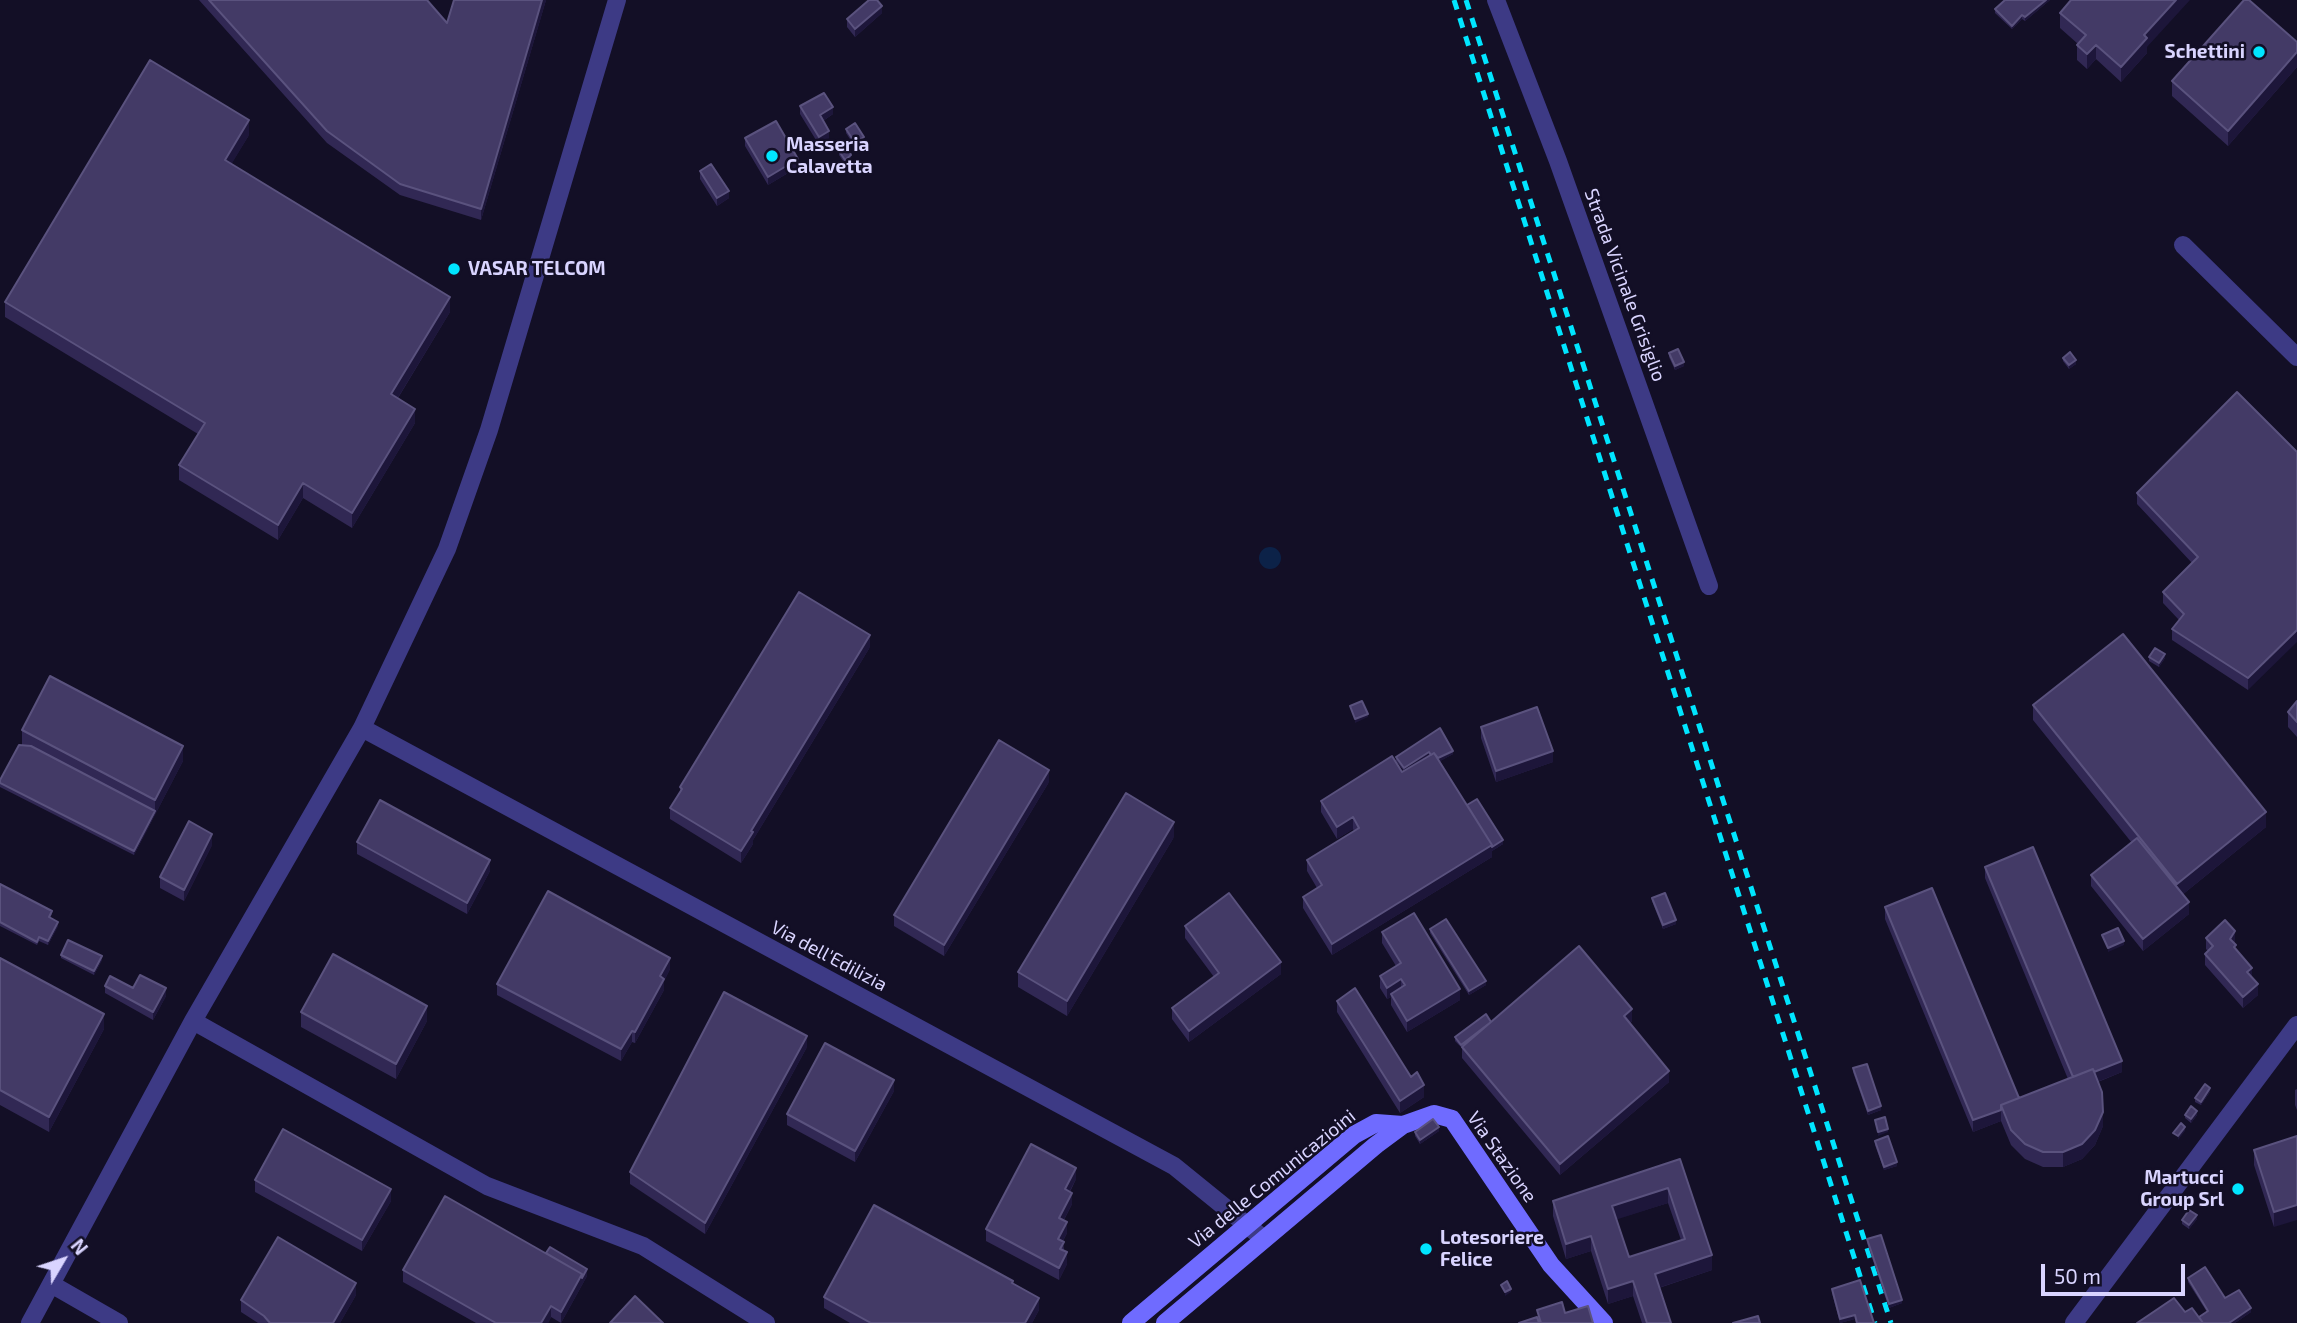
<!DOCTYPE html>
<style>
body{margin:0}
#map{position:relative;width:2297px;height:1323px;overflow:hidden;background:#130f26;font-family:"Exo 2",sans-serif}
canvas{display:block}
.north{position:absolute;left:28px;top:1225px;width:70px;height:70px;-webkit-text-stroke:5px #130f26;paint-order:stroke;rotate:51deg;font-size:19px;font-weight:700;line-height:28px;text-align:center;color:#d9d4ff}
.north::after{content:'';display:block;margin:auto;width:24px;height:32px;background:#d9d4ff;clip-path:polygon(50% 0,100% 100%,50% 72%,0 100%)}
.scale{position:absolute;left:2041px;top:1264px;width:144px;height:32px;box-sizing:border-box;border:4px solid #d9d4ff;border-top:0;padding-left:9px;font-size:21px;line-height:24px;white-space:nowrap;color:#d9d4ff;-webkit-text-stroke:5px #130f26;paint-order:stroke}
</style>
<div id="map">
<canvas width="2297" height="1323"></canvas>
<div class="north">N</div>
<div class="scale">50 m</div>
</div>
<script>
const c = document.querySelector('canvas').getContext('2d');
c.lineJoin = 'round';
function paint(path, color) { c.fillStyle = color; c.fill(path, 'evenodd'); }
function strokePath(path, color, width, dash) { c.strokeStyle = color; c.lineWidth = width; c.lineCap = dash ? 'butt' : 'round'; c.setLineDash(dash || []); c.stroke(path); }
function label(font, color, halo, rows, align = 'center') {
  c.font = font + ' "Exo 2",sans-serif'; c.lineWidth = 5; c.setLineDash([]); c.textBaseline = 'middle'; c.strokeStyle = halo; c.fillStyle = color; for (const [text, x, y, turn = 0] of rows) {
    c.save(); c.translate(x, y); c.rotate((+turn || 0) * Math.PI / 180); c.textAlign = isNaN(turn) ? turn : align; if (halo) c.strokeText(text, 0, 0); c.fillText(text, 0, 0); c.restore();
  }
}
paint(new Path2D(`
 M1259 558a11 11 0 1 1 22 0a11 11 0 1 1-22 0Z`), '#0c2248');
strokePath(new Path2D(`
 M1496,0l62,161 151,425
 M2183,245l114,112
 M362,728l812,438 90,73
 M193,1021l294,165 156,60 123,77
 M51,1284l68,39
 M30,1323l163,-302 169,-293 85,-179 42,-119 128,-430
 M2074,1323l223,-298`), '#3d3a85', 18);
strokePath(new Path2D(`
 M1131,1323l223,-188 22,-12 27,2
 M1165,1323l211,-178 27,-20 31,-11 18,5 99,146 53,58`), '#6f6bff', 18);
strokePath(new Path2D(`
 M1454,0l421,1323
 M1466,0l425,1323`), '#00e5ff', 5, [10, 9]);
paint(new Path2D(`
 M199,0h228l20,23 99,-23 -65,220 -81,-25 -73,-52z
 M2005,0h45l-25,21 -3,-2 -10,10 -17,-16v-4z
 M882,13l-27,24 -8,-10v-8z
 M2060,13l87,34v6l-26,29 -25,-23 -9,10 -10,-9v-15l1,-1 -18,-16z
 M2297,42v25l-69,79 -56,-50v-15z
 M800,106l33,8 -10,7 6,18 -10,6 -19,-31z
 M846,129l18,12 -9,6 -9,-14z
 M249,135l-18,29 219,148 -52,86 17,25 -63,105 -49,-30 -25,42 -99,-60v-15l19,-31 -193,-117v-15z
 M745,138l53,29 -30,18 -23,-39z
 M839,151l12,7 -6,6 -6,-9z
 M700,171l29,27 -12,8 -17,-27z
 M1669,353l15,13 -9,4 -6,-13z
 M2063,358l13,6 -7,5 -6,-8z
 M2297,452l-49,238 -76,-50v-11l7,-9 -16,-17v-11l29,-29 -55,-59v-11z
 M870,647l-117,193v4l-12,19 -71,-44v-11l10,-16v-5z
 M2149,657l16,1 -6,9 -10,-6z
 M2297,701v36l-9,-10v-15z
 M2033,705l233,122 -84,68 7,19 -46,37 -52,-65v-11l41,-32 -99,-123z
 M1481,727l72,35 -57,20 -15,-44z
 M1440,728l13,26 -13,7 27,44 36,39 -11,7v6l-160,98 -29,-47v-11l14,-9 -10,-17v-11l47,-29 -1,-2 -16,10 -16,-27v-11l81,-29 2,-1 -8,-10v-4z
 M22,730l161,31 -49,94 -134,-68v-7l22,-35z
 M1049,782l-105,174 -50,-30v-11z
 M1174,837l-107,179 -49,-29v-15z
 M357,842l133,29 -23,43 -110,-60z
 M212,845l-28,56 -24,-13v-11z
 M1985,867l137,205 -24,10 5,44 -8,19 -13,14 -19,8h-20l-18,-8 -14,-14 -10,-24 -28,11 -88,-213v-12l134,191 49,-19 -83,-201z
 M0,884l52,30 -2,4 8,8 -10,19 -9,-4 -2,4 -37,-19z
 M1652,898l24,26 -13,5 -11,-28z
 M1185,926l96,48 -92,68 -17,-23v-11l42,-31 -29,-39z
 M1430,929l56,56 -17,10 -39,-62z
 M1382,932l78,68 -53,32 -16,-27v-8l-4,2 -7,-11v-12l16,-10 -14,-23z
 M2206,938l29,4 -1,2 2,5 16,28 6,18 -15,13 -38,-43v-11l3,-3 -2,-2z
 M61,955l41,5 -8,15 -33,-17z
 M0,958l104,71 -55,103 -49,-27z
 M670,969l-6,12v9l-29,53 -3,-1 -11,19 -124,-66v-11z
 M105,986l28,2 33,8 -13,24 -48,-27z
 M1337,1001l87,96 -24,16 -63,-101z
 M301,1012l126,9 -31,58 -95,-52z
 M1632,1021l-2,2 39,59 -109,93 -98,-117v-10l-7,-7v-4l36,-15z
 M807,1047l-102,187 -75,-50v-12z
 M1853,1068l28,42 -13,5 -15,-43z
 M2297,1089v21l-2,-5v-15z
 M894,1091l-39,71 -68,-37v-11z
 M2210,1092l-9,13 -6,-3v-4z
 M2185,1115h12l-6,8 -6,-5z
 M1439,1131l-19,13 -5,-8v-4z
 M2297,1136l-23,91 -20,-62v-15z
 M1875,1141l22,25 -13,4 -9,-25z
 M1680,1159l32,111 -53,18 12,35h-29l-9,-27 -25,8 -17,-53 -25,8 -13,-43v-15zM1668,1203l13,37 -52,17 -13,-38z
 M1076,1179l-6,13 2,12 -8,16 3,13 -4,8 1,9 3,14 -8,16 -73,-39v-12z
 M255,1180l136,21 -29,50 -107,-59z
 M2197,1219l-8,10 -7,-5v-4z
 M1867,1239l35,64 -13,5 -22,-65z
 M2205,1267l20,31 14,-8 12,18v4l-16,11h-98l37,-25 11,14 7,-4 7,9 8,-5 -19,-30v-4z
 M403,1270l184,6 -26,47 -10,-6 -3,6h-72l-73,-41z
 M1013,1283l26,27 -7,13h-182l-26,-15v-11z
 M1832,1289l42,34h-18l-1,-4 -15,4 -8,-30z
 M356,1295l-16,28h-82l-17,-11v-12z`), '#312854');
paint(new Path2D(`
 M542,0h4l-65,220v-11z
 M2046,0h4l-25,21v-4z
 M2176,0h14l-43,47v6l-26,29v-15l23,-32z
 M882,6v7l-27,24v-8z
 M2022,15v4l-10,10v-3z
 M2096,45v14l-9,10v-15z
 M2297,52v15l-69,79v-15z
 M833,107v7l-13,9v-8z
 M249,120v15l-24,40v-15z
 M829,131v8l-10,6v-8z
 M864,137v4l-9,6v-4z
 M851,155v3l-6,6v-4z
 M798,159v8l-30,18v-8z
 M729,191v7l-12,8v-8z
 M450,297v15l-59,97v-15z
 M2076,360v4l-7,5v-4z
 M1684,362v4l-9,4v-4z
 M415,409v14l-63,105v-15z
 M303,483v15l-25,42v-15z
 M2297,630v12l-49,48v-12z
 M870,635v12l-117,193v4l-12,19v-12l10,-20z
 M2165,654v4l-6,9v-4z
 M1368,714v3l-13,6v-4z
 M183,746v15l-49,94v-4l21,-40v-11z
 M1453,751v3l-18,10v-4z
 M1553,751v11l-57,20v-11z
 M1429,752v4l-25,16v-4z
 M1049,770v12l-105,174v-11z
 M2266,812v15l-89,72v-15z
 M1353,817v12l-16,10v-12z
 M1174,822v15l-107,179v-15z
 M212,834v11l-28,56v-11z
 M1503,840v4l-11,7v6l-160,98v-11l160,-99z
 M490,860v11l-23,43v-11z
 M2189,902v12l-46,37v-12z
 M1676,920v4l-13,5v-4z
 M58,922v4l-10,19v-4z
 M2235,931v11l-5,8v-11z
 M2124,941v4l-16,7v-4z
 M102,956v4l-8,15v-4z
 M670,958v11l-6,12v9l-29,53v-11l25,-56z
 M1281,962v12l-92,68v-11z
 M2252,968v11l-5,-7z
 M1401,979v11l-10,4v3l-4,2v-11z
 M1486,981v4l-17,10v-4z
 M2258,984v11l-15,13v-11z
 M166,988v8l-13,24v-8z
 M1460,989v11l-53,32v-11z
 M427,1006v15l-31,58v-15z
 M1632,1009v12l-8,6v-11z
 M104,1014v15l-55,103v-15z
 M632,1031v11l-11,19v-12z
 M807,1036v11l-102,187v-11z
 M2122,1061v11l-48,19v-11z
 M1669,1071v11l-109,93v-11z
 M894,1080v11l-39,71v-11z
 M1424,1085v12l-24,16v-12z
 M2210,1088v4l-9,13v-3z
 M1881,1106v4l-13,5v-4z
 M2001,1110v11l-28,11v-12z
 M2197,1111v4l-6,8v-4z
 M2103,1112v14l-8,19 -13,14 -19,8v-15z
 M1439,1127v4l-19,13v-4z
 M2185,1127v4l-7,9v-4z
 M1888,1129v3l-10,4v-4z
 M1897,1162v4l-13,4v-3z
 M1076,1168v11l-11,21v-11z
 M1668,1188v15l-56,18v-15z
 M391,1189v12l-29,50v-11z
 M1072,1193v11l-13,25v-11z
 M2297,1205v15l-23,7v-15z
 M2197,1215v4l-8,10v-4z
 M1067,1222v11l-9,17v-11z
 M1591,1236v15l-25,8v-15z
 M1067,1252v12l-8,16v-12z
 M1712,1255v15l-57,19v-15z
 M587,1269v7l-26,47v-11l21,-38z
 M1633,1281v15l-25,8v-15z
 M356,1283v12l-16,28h-7z
 M1511,1289v3l-6,4v-4z
 M1039,1298v12l-7,13h-7z
 M1902,1300v3l-13,5v-4z
 M551,1306v11l-3,6h-7z
 M2251,1308v4l-16,11h-6z
 M1855,1315v4l-15,4v-4z`), '#1d163a');
const building = new Path2D(`
 M209,0h218l20,23 7,-23h88l-61,209 -81,-25 -73,-53z
 M869,0h8l5,6 -27,23 -8,-10z
 M2005,0h41l-21,17 -3,-2 -10,11 -17,-17z
 M2071,0h105l-32,35 3,3 -26,29 -25,-22 -9,9 -10,-9 9,-10 -26,-22z
 M2244,0h5l48,42v10l-69,79 -56,-50z
 M150,60l99,60 -24,40 225,137 -59,97 24,15 -63,104 -49,-30 -25,42 -99,-60 26,-42 -200,-121z
 M824,93l9,14 -13,8 9,16 -10,6 -19,-31z
 M776,121l22,38 -30,18 -23,-39z
 M855,123l9,14 -9,6 -9,-14z
 M847,147l4,8 -6,5 -6,-9z
 M711,164l18,27 -12,7 -17,-27z
 M1678,349l6,13 -9,4 -6,-13z
 M2070,352l6,8 -7,5 -6,-7z
 M2237,392l60,60v178l-49,48 -76,-49 12,-15 -21,-22 35,-35 -61,-64z
 M799,592l71,43 -119,196 2,1 -12,19 -71,-43 12,-19 -2,-2z
 M2123,634l143,178 -89,72 -144,-179z
 M2155,648l10,6 -6,9 -10,-6z
 M50,676l133,70 -28,54 -133,-70z
 M1362,701l6,13 -13,5 -5,-13z
 M2297,701v21l-9,-10z
 M1537,707l16,44 -57,20 -15,-44z
 M1440,728l13,23 -15,7 -4,-5 -3,2 -2,-3 -25,16 -8,-11z
 M999,740l50,30 -105,175 -50,-30z
 M19,745l12,1 124,65 -21,40 -134,-68v-3z
 M1434,753l58,92 -160,99 -29,-47 19,-12 -15,-25 52,-32 -6,-11 -16,10 -16,-26 71,-45 10,16z
 M1126,793l48,29 -107,179 -49,-29z
 M1477,799l26,41 -11,7v-2l-25,-40z
 M380,800l110,60 -23,43 -110,-61z
 M189,821l23,13 -28,56 -24,-13z
 M2137,838l52,64 -46,37 -52,-64z
 M2033,847l89,214 -28,11 -1,-3 -20,8 -88,-210z
 M0,884l52,27 -3,6 9,5 -10,19 -9,-4 -2,5 -37,-20z
 M1932,888l87,210 -18,7v5l-28,10 -88,-213z
 M548,891l122,67 -10,18 4,3 -29,53 -3,-1 -11,18 -124,-65z
 M1229,893l52,69 -92,69 -17,-23 47,-35 -34,-47z
 M1665,893l11,27 -13,5 -11,-27z
 M1414,913l46,76 -53,32 -16,-27 14,-9 -4,-6 -14,9 -7,-12 21,-13 -19,-31z
 M1446,919l40,62 -17,10 -39,-62z
 M2225,920l10,11 -5,8 6,6 -2,2 18,21 -5,4 11,12 -15,13 -38,-43 8,-8 -7,-8z
 M2118,928l6,13 -16,7 -6,-13z
 M68,940l34,16 -8,15 -33,-16z
 M1579,946l53,63 -8,7 45,55 -109,93 -98,-117z
 M333,954l94,52 -31,58 -95,-52z
 M0,958l104,56 -55,103 -49,-27z
 M140,975l26,13 -13,24 -48,-26 5,-10 23,12z
 M1355,988l56,89 6,-5 7,13 -24,16 -63,-100z
 M724,992l83,44 -102,187 -75,-51z
 M1486,1014l5,8 -30,23 -6,-8z
 M825,1043l69,37 -39,71 -68,-37z
 M1867,1064l14,42 -13,5 -15,-43z
 M2093,1069l9,23 1,20 -8,18 -13,14 -19,8h-20l-18,-8 -14,-14 -10,-25z
 M2205,1084l5,4 -9,14 -6,-4z
 M2191,1106l6,5 -6,8 -6,-4z
 M1885,1117l3,12 -10,3 -3,-12z
 M1433,1119l6,8 -19,13 -5,-8z
 M2181,1123l4,4 -7,9 -5,-3z
 M283,1129l108,60 -29,51 -107,-60z
 M1888,1136l9,26 -13,5 -9,-26z
 M2297,1136v69l-23,7 -20,-62z
 M1031,1144l45,24 -11,21 7,4 -13,25 8,4 -9,17 6,3 -4,7 7,3 -8,16 -73,-39z
 M1680,1159l32,96 -57,19 16,49h-24l-14,-42 -25,8 -17,-53 -25,8 -13,-43zM1668,1188l17,51 -56,18 -17,-51z
 M445,1196l137,78 -21,38 -10,-6 -10,17h-45l-93,-53z
 M874,1205l139,76 -1,2 27,15 -14,25h-154l-47,-26z
 M2189,1210l8,5 -8,10 -7,-5z
 M1881,1235l21,65 -13,4 -22,-65z
 M278,1237l78,46 -23,40h-63l-6,-7 -23,-16z
 M550,1247l37,22 -5,9v-4l-36,-21z
 M2205,1267l20,31 14,-8 12,18 -22,15h-26l-4,-6 9,-6 -20,-33z
 M1860,1280l14,43h-17l-2,-8 -15,4 -8,-30z
 M1507,1281l4,8 -6,3 -4,-7z
 M635,1296l28,27h-53z
 M2174,1298l11,14 7,-4 11,15h-66z
 M1562,1302l3,11 23,-7 5,17h-52l-4,-13z
 M1758,1316l2,7h-27z
 M1537,1317l2,6h-20z`);
paint(building, '#433a66');
strokePath(building, '#5a527e', 2);
for (const [x, y, r, color] of [
 [2259,52,7,"#00e5ff"],
 [772,156,7,"#00e5ff"],
 [454,269,7,"#00e5ff"],
 [2238,1189,7,"#00e5ff"],
 [1426,1249,7,"#00e5ff"]
]) { const dot = new Path2D(); dot.arc(x, y, r, 0, 2 * Math.PI); c.fillStyle = color; c.fill(dot); strokePath(dot, '#130f26', 2.5); }
label('bold 19px', '#d9d4ff', '#130f26', [
 ["Schettini",2245,52,"right"],
 ["Masseria",786,145],
 ["Calavetta",786,167],
 ["VASAR TELCOM",468,269],
 ["Martucci",2224,1178,"right"],
 ["Group Srl",2224,1200,"right"],
 ["Lotesoriere",1440,1238],
 ["Felice",1440,1260]
], 'left');
label('19px', '#d9d4ff', '#130f26', [
 ["Strada Vicinale Grisiglio",1625,285,70],
 ["Via dell'Edilizia",829,956,28],
 ["Via Stazione",1502,1157,55],
 ["Via delle Comunicazioini",1272,1179,-39]
]);
</script>
